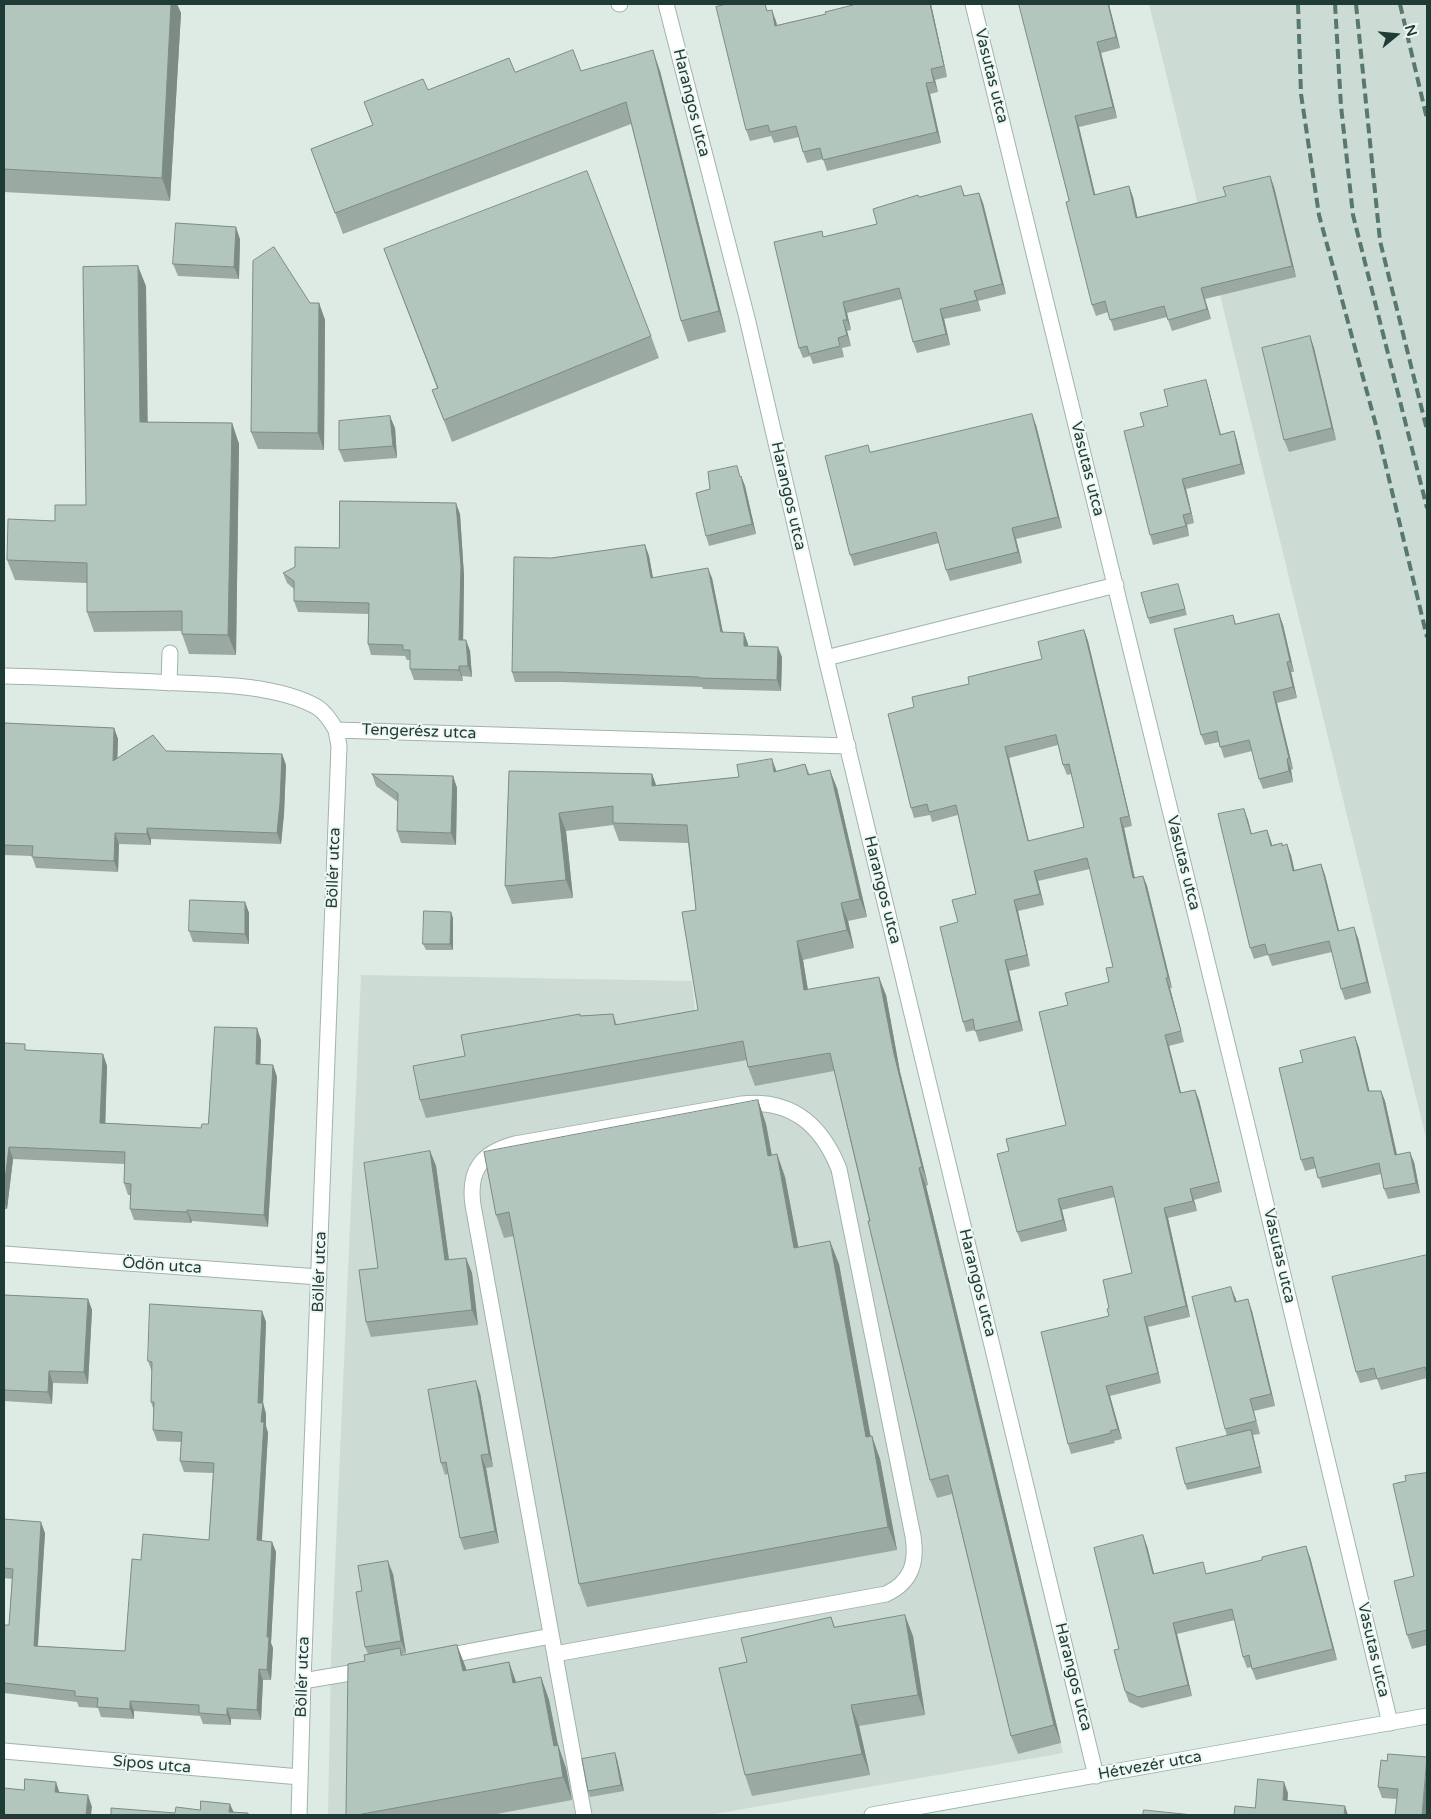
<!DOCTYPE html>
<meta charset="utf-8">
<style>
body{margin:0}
#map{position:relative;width:1431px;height:1819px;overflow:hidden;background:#deebe5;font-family:"Varela Round",sans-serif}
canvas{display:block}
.frame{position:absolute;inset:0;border:5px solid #1e3c35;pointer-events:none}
.north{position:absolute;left:1371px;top:10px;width:50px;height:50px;-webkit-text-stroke:4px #eef7f3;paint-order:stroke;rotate:73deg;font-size:14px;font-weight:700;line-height:20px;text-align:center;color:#1e3c35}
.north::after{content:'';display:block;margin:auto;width:18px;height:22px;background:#1e3c35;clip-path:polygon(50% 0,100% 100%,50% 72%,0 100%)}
</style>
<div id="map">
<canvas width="1431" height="1819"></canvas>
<div class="frame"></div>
<div class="north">N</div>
</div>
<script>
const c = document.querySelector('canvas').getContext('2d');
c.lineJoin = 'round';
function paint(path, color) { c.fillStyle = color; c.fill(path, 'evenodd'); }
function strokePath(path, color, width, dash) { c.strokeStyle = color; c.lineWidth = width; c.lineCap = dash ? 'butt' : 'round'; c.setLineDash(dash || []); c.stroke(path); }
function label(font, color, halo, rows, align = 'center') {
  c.font = font + ' "Varela Round",sans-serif'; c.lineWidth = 4; c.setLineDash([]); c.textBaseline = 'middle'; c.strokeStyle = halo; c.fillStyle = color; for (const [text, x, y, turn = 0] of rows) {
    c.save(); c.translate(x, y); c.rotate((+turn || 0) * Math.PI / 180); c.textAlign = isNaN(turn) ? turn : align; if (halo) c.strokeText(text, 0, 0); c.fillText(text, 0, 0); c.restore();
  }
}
paint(new Path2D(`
 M1149,4h278v1138l-42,-171z
 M361,975l331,6 5,49 189,-35 13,72 29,118 -2,1 137,567 -354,62h-381l3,-157z`), '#ccdbd4');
const lane = new Path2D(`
 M619,4h1
 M169,683l1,-30
 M555,1654l331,-60c26,-12 31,-32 27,-58l-74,-367c-18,-45 -48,-70 -97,-65l-227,40c-33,9 -47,25 -42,61l111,610
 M440,1657l111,-21
 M303,1681l65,-11`);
const street = new Path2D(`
 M666,4l81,314 79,340 270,1118
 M973,4l277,1133 140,586
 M826,658l290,-73
 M4,676c51,1 101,4 152,6 48,2 118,1 161,25 9,6 14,14 19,23l512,16
 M4,1254l315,23
 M4,1751l296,26
 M299,1815l4,-134 36,-935 -3,-16`);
const secondary = new Path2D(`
 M872,1815l555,-99`);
strokePath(lane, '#a1b3ad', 17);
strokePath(street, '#a1b3ad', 17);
strokePath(secondary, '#9cb8ae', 17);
strokePath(lane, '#fff', 15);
strokePath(street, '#fff', 15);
strokePath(secondary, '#fff', 15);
strokePath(new Path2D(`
 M1298,4l3,90 18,121 58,214 50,208
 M1335,4l6,102 12,109 74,293
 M1356,4l24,237 47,189
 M1400,4l27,115`), '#577870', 4, [10, 5]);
paint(new Path2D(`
 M4,4h173l4,9 -11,188 -166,-9z
 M931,4l16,73 -12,3 3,12 -8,2 11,49 -114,28 -4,-12 -16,4 -4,-11 -4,-15 -25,6 -3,-7 -21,5 -4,-11 22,-119 8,10 1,4 49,-11 27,-9z
 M1019,4h93l-3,1 11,43 -19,5 16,65 -38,9 16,68 34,-9 4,11 4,20 89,-21 44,-20 4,11 22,90 -91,22 6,20 -39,12 -5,-14 -53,14 -6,-19 -12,4 -4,-11 -23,-104z
 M581,71h79l66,261 -38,10 -7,-21 -50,-197 -288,110 -32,-85 62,-24 -9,-23 64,-12 87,-18z
 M961,186l4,10 14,-3 4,10 23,91 -28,7 3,10 -37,8 6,26 -33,8 -4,-11 -11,-43 -55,14 4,17 -4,1 4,15 -9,2 2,9 -31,7 -3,-8 -7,2 -4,-10 24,-111 54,-13 42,-27z
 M240,239l-1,40 -61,-3 -5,-12z
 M384,249l267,87 8,22 -207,84 -20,-52 5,-2z
 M146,286l1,136 85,1 7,21 -3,211 -47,-1 -7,-20v-3l-88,1 -7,-20v-29l-72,-3 -8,-20 48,-39 31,-16z
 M310,303h9l6,17 -1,130 -66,-1 -7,-17z
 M1310,336l4,12 22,92 -47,12 -5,-12z
 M1206,380l3,10 12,44 13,-3 3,10 8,33 -59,15 8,34 -7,2 2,11 -36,9 -3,-10 -6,-109 24,-20z
 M1036,425l26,103 -46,11 6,24 -72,18 -4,-11 -7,-27 -85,23 -4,-11 21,-103z
 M395,428l2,30 -53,4 -5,-12z
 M741,476l4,10 11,48 -47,12 -3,-10 4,-47z
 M460,514l4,62 -1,64h3l4,11 2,26 -10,-1 1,5 -49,-1 -4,-11v-9h-3l-2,-4 -34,-1 -3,-11 1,-30 -71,-2 -4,-11v-12l-7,-6 -4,-10 56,-25z
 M645,545l4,11 4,22h59l11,55h21l4,11v2l34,11 -1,34 -78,-2 -1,-2 -140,-5h-47l-3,-10 39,-114z
 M1178,584l9,31 -37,9 -2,-6z
 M1279,614l4,11 11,47h-3l6,26 -20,5 16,66 -2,1 2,12 -30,7 -4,-10 -7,-28 -28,7 -5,-16 -14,3 -4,-10 32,-120 3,9z
 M1084,630l4,11 44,185 -8,2 11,50 8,-2 4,10 25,102h-2l14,54 -15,4 12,47 14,-3 4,10 23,92 -28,8 3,11 -29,7 22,99 -42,10 13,56 -51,13 12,43 -8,2 1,2 -44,11 -3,-10 41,-128v-8l23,-35 -17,-76 -53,13 5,21 -46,11 -4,-10 -8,-81 57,-26 2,-120 41,-23 4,-15 -23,-98 -52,12 6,24 -26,6 12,55 -21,5 14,60 -44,11 -4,-12 -9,2 -3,-10 -5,-100 18,-28 -18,-79 -26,7 -2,-7 -16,3 -3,-10 3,-101 55,-23 73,-25zM1058,745l5,20 4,10 4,-1 13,53 -55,14 -20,-83z
 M4,723l110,5 4,11 -1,19 49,-7 116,3 4,11 -2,49 -3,30 -130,-5v6l-32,-1 -1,28 -82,-4 -4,-12 -28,-1z
 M805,764l5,11 27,13 30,129 -19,4 6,27 -51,12 5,30 78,5 14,77 28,113 -2,1 135,557 -43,11 -7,-18 -59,-242 -15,4 -7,-18 -96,-409 -79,15 -7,-19 -1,-7 -321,58 -6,-18 45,-44 116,-40 32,-2 4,11 81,-15 -2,-100 -8,-67 -69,-2 -6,-16 -47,6 7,67 -61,6 -7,-18 4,-115 143,3 4,11 83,-8 37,-6z
 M372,774l81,2 4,12 -1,57 -55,-2 -4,-12 1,-29 -22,-16z
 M1244,809l4,11 4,14 15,-4 5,15 10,-2 1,3 8,9 3,15 27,-6 4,11 14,56 19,7 13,55 -26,7 -4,-11 -9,-37 -60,14 -4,-11 -14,4 -4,-11z
 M245,902l4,11v31l-56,-2 -4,-11z
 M453,918v32h-27l-3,-6z
 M1355,1037l4,11 10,43h12l4,10 12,53 17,8 6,31 -32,6 -4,-10 -3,-15 -59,14 -6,-20 -11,3 -4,-11 2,-98z
 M261,1040l-1,24 13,1 4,12 -9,150 -76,-6 -1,2 -57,-3 -4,-11v-14h-2l-4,-12 1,-19 -112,-5 -6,50h-3v-166l23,8 76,3 4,12 -2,57 96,5 7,-4z
 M758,1100l8,24 6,31 5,-1 8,23 13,70 41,17 31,172 10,23 17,91 -310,57 -8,-23 -65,-348 -10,2 -8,-23z
 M430,1151l6,15 13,94 17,-2 6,15 6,52 -107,12 -5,-15 12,-54z
 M1427,1255v123l-46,12 -4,-11 -17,4 -4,-11z
 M4,1295l84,4 4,11 -4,74 -35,-1 -1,21 -48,-3z
 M1236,1299v3l16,9 23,95 -21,5 6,23 -7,1 9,38 -75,17 -2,-6 42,-48 -2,-7z
 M262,1311l4,11 -3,81 3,11v12l2,7 -6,108 10,1 4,10 -5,91 2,5 -2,32h-8l-2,40 -30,-1v6l-28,-1 -3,-8 -66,-5v8l-33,-2 -3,-9 -19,-1 -2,-5 -73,-9v-68h5l3,-46 -8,-1v-59l41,14 -7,113 87,5 16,-91 68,-20 4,-67 -29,-1 -4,-11 1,-19 -24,-1 -4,-11 1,-19 -3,-9 1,-30 -4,-11z
 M480,1393l13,74 -7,1 13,75 -35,7 -4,-12 -12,-64 -3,1 -4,-12z
 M1427,1473v172l-15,4 -5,-14 7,-59 -8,-95z
 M1147,1546l7,28 53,-1 103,-16 27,103 -81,20 -5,-13 -4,1 -4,-11 -8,-37 -58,14 15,62 -50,12 -13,-6 -4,-11 -6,-42z
 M393,1574l13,79 -4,1v1l55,-10 9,25 43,-8 7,20 25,-5 8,23 9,45 8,23 6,32 -81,15h-145l19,-154 3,-7 -3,-7 -3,-56z
 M831,1617l4,10 78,9 12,79 -66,11 11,49 -118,21 -7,-21 2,-113z
 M1427,1757l-30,42 -15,-1 -4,-11 9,-26z
 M617,1759l7,32 -34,6 -2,-6z`), '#9aaaa3');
paint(new Path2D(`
 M171,4h6l4,9 -11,188 -8,-23z
 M930,4h1l16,73 -3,-11z
 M1108,4h1l11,44 -4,-11z
 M772,10l4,11 3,16 -4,-11z
 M1097,42l4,11 16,65 -4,-11z
 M653,50l7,21 66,261 -7,-21z
 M931,69l4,11 3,12 -4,-10z
 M926,83l4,11 11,49 -4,-11z
 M1075,116l4,11 19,79 -4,-11z
 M1270,176l4,11 22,90 -4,-11z
 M1129,186l4,11 7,32 -4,-11z
 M979,193l4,10 23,91 -4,-10z
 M236,227l4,12 -1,40 -5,-12z
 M138,266l8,20 2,156 -8,-20z
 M1201,288l4,11 6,20 -4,-10z
 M974,291l4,10 3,10 -4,-11z
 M843,302l4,11 4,17 -4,-10z
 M319,303l6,17 -1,130 -6,-17z
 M940,309l4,10 6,26 -4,-11z
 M843,320l4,11 4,15 -4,-11z
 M1310,336l4,12 22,92 -4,-12z
 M1206,380l3,10 14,55 -3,-10z
 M1032,414l4,11 26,103 -4,-11z
 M390,416l5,12 2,30 -4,-12z
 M232,423l7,21 -3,211 -8,-20z
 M1234,431l3,10 8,33 -4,-10z
 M741,476l4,10 11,48 -4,-10z
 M1182,479l4,10 8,34 -3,-10z
 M456,503l4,11 4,62 -1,75 -4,-11z
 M1183,515l4,10 2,11 -3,-10z
 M1012,528l4,11 6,24 -4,-11z
 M645,545l4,11 6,33 -4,-11z
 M708,568l4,10 13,65 -4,-11z
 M1279,614l4,11 11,47 -4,-11z
 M1084,630l4,11 44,185 -3,-10z
 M744,633l4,11v13l-4,-11z
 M466,640l4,11 2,26 -4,-11z
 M778,647l4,10 -1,34 -4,-11z
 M1287,662l4,10 6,26 -4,-11z
 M459,666l3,10 1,5 -4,-11z
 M1273,692l4,11 16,66 -4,-11z
 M114,728l4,11 -1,33 -4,-11z
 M1005,747l4,11 22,93 -3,-10z
 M282,754l4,11 -2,49 -3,30 -4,-11z
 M772,759l7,19 -5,-6z
 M1287,759l4,11 2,12 -4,-11z
 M830,770l7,18 30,129 -7,-18z
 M652,774l7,19 -7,-7z
 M453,776l4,12 -1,57 -5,-12z
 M1244,809l4,11 6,25 -3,-11z
 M559,813l7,18 7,67 -7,-18z
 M1120,818l4,10 13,61 -4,-11z
 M147,828l4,11v6l-4,-11z
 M1267,830l4,11 4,16 -4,-11z
 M115,833l4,11 -1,28 -4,-11z
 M1287,844l4,11 6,26 -4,-10z
 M1321,864l4,11 17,67 -4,-11z
 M1034,871l4,10 6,24 -4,-11z
 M1143,876l4,10 25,102 -4,-11z
 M1014,900l4,11 12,55 -3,-11z
 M245,902l4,11v31l-4,-10z
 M841,903l7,18 6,27 -7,-18z
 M451,912l2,6v32l-3,-6z
 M1354,927l4,11 13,55 -4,-11z
 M797,941l6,19 8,49 -7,-19z
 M1005,960l4,11 14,60 -4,-10z
 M879,977l7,18 14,77 28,113 -6,-18 -28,-113z
 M1166,978l4,10 14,54 -3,-11z
 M257,1028l4,12 -1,36 -4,-12z
 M1165,1035l4,11 15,58 -4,-11z
 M1355,1037l4,11 13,53 -4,-10z
 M103,1054l4,12 -2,69 -5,-12z
 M273,1065l4,12 -9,150 -4,-12z
 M1195,1090l4,10 23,92 -3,-10z
 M1381,1091l4,10 14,64 -4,-10z
 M758,1100l8,24 10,55 -8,-23z
 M9,1147l4,12 -6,50 -3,-8v-13z
 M430,1151l6,15 15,109 -6,-15z
 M1410,1152l4,10 6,31 -4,-10z
 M777,1154l8,23 18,94 -9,-23z
 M919,1168l7,18 135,557 -7,-18z
 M1190,1189l4,11 3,11 -4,-10z
 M1058,1199l4,11 5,21 -4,-11z
 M1164,1208l4,10 22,99 -4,-11z
 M187,1210l5,11 -1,2 -4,-11z
 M830,1241l9,23 36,196 -9,-23z
 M466,1258l6,15 6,52 -6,-15z
 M1231,1287l5,12 3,15 -4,-12z
 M88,1299l4,11 -4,74 -4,-12z
 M1248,1299l4,12 23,95 -4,-12z
 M262,1311l4,11 -3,82v-1l3,11v12l2,7 -7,118 -4,-11 4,-118 -3,-19z
 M1144,1317l4,10 13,56 -3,-10z
 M49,1371l4,12 -1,21 -4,-12z
 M476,1381l4,12 13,74 -4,-13z
 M1106,1386l4,10 12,43 -4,-10z
 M1251,1430l2,6 9,37 -2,-6z
 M872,1436l8,23 17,91 -9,-23z
 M481,1455l5,13 13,75 -4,-12z
 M41,1522l4,11 -8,123 -3,-10z
 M1143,1535l4,11 10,39 -4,-11z
 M272,1542l4,10 -5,91 2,5 -2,32 -4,-10v-33z
 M1306,1546l4,11 27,103 -4,-11z
 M388,1561l5,13 13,79 -5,-12z
 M905,1615l8,21 12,79 -7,-20z
 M1173,1623l4,11 15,62 -4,-11z
 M457,1645l9,23 5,26 -8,-23z
 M509,1662l8,23 -4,-2z
 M259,1669l4,11 -2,40 -4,-10z
 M541,1677l8,23 9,45 8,23 6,32 -9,-23 -9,-31z
 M130,1701l4,10v8l-4,-10z
 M851,1705l8,21 11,49 -8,-21z
 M227,1708l4,11v6l-4,-10z
 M615,1753l2,6 7,32 -3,-6z
 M1427,1762v53h-5z
 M56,1782l4,12 -5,-2z
 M1284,1782l4,11 -1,18 -4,-11z
 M88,1795l4,12 -1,8h-5z
 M230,1804l5,11 -6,-3z
 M1345,1806l3,9h-4z`), '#7d8b85');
const building = new Path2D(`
 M4,4h167l-9,174 -158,-9z
 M727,4h38l2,7 5,-1 3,16 51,-12 -1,-2 28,-7 -1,-1h78l14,62 -13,3 3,13 -8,1 11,49 -114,28 -3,-12 -17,4 -7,-26 -26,6 -2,-7 -22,5 -30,-123z
 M1019,4h89l8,33 -19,5 16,65 -38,9 19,79 35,-9 7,32 90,-22 -3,-9 47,-11 22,90 -91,22 6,21 -39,11 -4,-14 -54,14 -5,-19 -13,4 -26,-103 3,-1z
 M573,50l8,21 72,-21 66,261 -38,10 -55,-219 -291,111 -24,-64 62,-24 -9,-23 59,-23 5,11 81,-32 6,14z
 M587,171l64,165 -207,84 -12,-30 6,-2 -54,-139z
 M961,186l3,10 15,-3 23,91 -28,7 3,9 -37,9 6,25 -33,8 -14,-54 -56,14 4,18h-4l4,15 -9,3 2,8 -31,8 -2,-8 -8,2 -25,-106 48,-11 1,6 54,-13 -4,-15 45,-14 1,2z
 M176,223l60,4 -2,40 -61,-3z
 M274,247l36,56h9l-1,130 -67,-1 2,-171z
 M138,266l2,156 92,1 -4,212 -46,-1v-23l-95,1v-49l-80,-3 1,-41 47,2v-16h31l-3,-238z
 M1310,336l22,92 -48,12 -22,-92z
 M1206,380l14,55 14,-4 7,33 -59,15 9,34 -8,2 3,11 -36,9 -26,-104 20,-5 -4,-13 28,-7 -4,-16z
 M1032,414l26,103 -46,11 6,24 -72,18 -10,-38 -86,23 -25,-99 43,-11 2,7z
 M390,416l3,30 -54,4v-29z
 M737,466l3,11 1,-1 11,48 -46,12 -10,-43 14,-4 -2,-17z
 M340,501l116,2 5,63 -2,74h7l2,26h-9v4l-49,-1v-19h-7v-5l-35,-1 1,-41 -75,-2v-20l-11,-8 12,-6v-20l44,1z
 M645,545l6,33 57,-10 13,64 23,1v13l34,1 -1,33 -78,-2v-1l-141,-5h-46l2,-115 37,1z
 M1178,584l7,25 -37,9 -7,-25z
 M1279,614l11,47 -3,1 6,25 -20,5 16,66 -2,1 2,12 -30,8 -10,-39 -29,7 -3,-16 -16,4 -27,-106 59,-14 2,9z
 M1084,630l45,186 -9,2 13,60 10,-2 25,101 -2,1 15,53 -16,4 15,58 15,-3 24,92 -29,7 3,12 -29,7 22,98 -42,11 14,56 -52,13 12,43 -8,2 1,2 -43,11 -27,-112 68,-16 -2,-7 2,-1 -6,-28 29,-7 -20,-87 -54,13 5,21 -46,12 -20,-78 12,-3 -3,-12 60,-14 -27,-113 29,-7 -3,-12 44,-11 -3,-14 7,-1 -26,-109 -53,13 6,23 -26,6 13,55 -22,5 14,61 -44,10 -2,-12 -10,3 -23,-95 18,-5 -6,-22 24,-6 -20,-89 -27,7 -2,-8 -16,4 -23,-94 26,-7 -2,-10 57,-13 -1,-7 74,-18 -4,-17zM1056,735l7,30 6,-1 15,63 -56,14 -23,-94z
 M4,723l110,5 -1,33 40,-26 13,16 116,3 -2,49 -3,30 -130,-5v6l-32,-1 -1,28 -82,-4 1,-11 -29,-1z
 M772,759l2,13 31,-8 3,11 22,-5 30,129 -19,4 6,27 -50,11 7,49 75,-13 15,77 28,113 -3,1 135,557 -43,11 -63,-261 -18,5 -62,-259h2l-40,-168 -82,14 -5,-26 -323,59 -7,-34 52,-10 -4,-21 119,-21v2l33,-2 2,11 83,-15 -16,-98 14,-2 -9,-85 -74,-2v-17l-54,7 7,67 -61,6 4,-115 143,3v12l87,-9 -2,-12z
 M372,774l81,2 -2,57 -54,-2 1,-37z
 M1244,809l7,25 16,-4 4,16 11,-3v3l5,-2 6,27 28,-7 17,67 16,-4 13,55 -26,7 -12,-48 -61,14 -3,-11 -15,4 -32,-134z
 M190,900l55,2v32l-56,-3z
 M424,911l27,1 -1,32h-27z
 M215,1027l42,1 -1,36 17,1 -9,150 -77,-5v2l-57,-3 1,-25 -7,-1 1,-31 -116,-5 -5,41v-145l21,1v6l78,4 -3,69 101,5 1,-4h6z
 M1355,1037l13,54h13l14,64 15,-3 6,31 -32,6 -5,-26 -61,15 -5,-21 -12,3 -22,-92 24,-6 -3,-11z
 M758,1100l10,56 9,-2 17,94 36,-7 36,196 6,-1 16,91 -309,57 -70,-372 -13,3 -12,-63z
 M430,1151l15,109 21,-2 6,52 -106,12 -7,-52 19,-2 -14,-105z
 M1427,1255v119l-2,-7 -48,12 -3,-11 -18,4 -24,-95z
 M1231,1287l4,15 13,-3 23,95 -21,5 6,22 -31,8 -33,-132z
 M4,1295l84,4 -4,73 -35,-1 -1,21 -44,-2z
 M150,1304l112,7 -4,92h5l-2,19h3l-7,118 15,2 -5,95h2l-2,33 -8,-1 -2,41 -30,-2v7l-28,-2v-8l-69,-4v8l-33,-2 1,-9 -23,-2v-5l-71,-8v-58h5l4,-56 -9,-1v-49l37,3 -7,124 91,5 7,-92 9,1 2,-26 66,6 5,-77 -34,-2 2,-29 -29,-2 1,-28h-3l1,-40 -4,-1z
 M476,1381l13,73 -8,1 14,76 -35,7 -14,-76 -5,1 -13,-73z
 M1251,1430l9,37 -75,17 -9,-36z
 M1427,1473v157l-20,5 -13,-54 20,-5 -21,-92 13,-3 -1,-5z
 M1143,1535l10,39 50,-12 3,12 56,-14v-3l44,-11 27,103 -81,20 -3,-14 -6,2 -11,-48 -59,14 15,62 -50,12 -13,-6 -11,-41 5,-1 -25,-101z
 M388,1561l13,80 -36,6 -9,-55 6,-1 -4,-25z
 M905,1615l13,80 -67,10 11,49 -117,21 -26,-107 28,-6 -6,-24 90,-21 3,10z
 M457,1645l6,26 46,-9 4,21 28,-6 13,69 4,-1 5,32 -206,38h-11l2,-151 17,-3 -1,-6 36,-7 1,7z
 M615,1753l6,32 -33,6 -6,-32z
 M1388,1754l39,3 -5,58h-27l3,-26 -20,-2 3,-27 6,1z
 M25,1779l31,3 -1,10 33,3 -2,20h-82v-27l20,2z
 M1258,1779l26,3 -1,18 62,6 -1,9h-110l1,-9 20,2z
 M201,1801l29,3 -1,8 19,1v2h-137v-7l64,5 1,-6 24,3z
 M1144,1810l49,5h-50z`);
paint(building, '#b3c6be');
strokePath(building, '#7d8b85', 1);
label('16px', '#1e3c35', '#eef7f3', [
 ["Vasutas utca",991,76,76],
 ["Harangos utca",691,103,76],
 ["Vasutas utca",1087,469,76],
 ["Harangos utca",788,496,77],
 ["Tengerész utca",419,732,2],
 ["Vasutas utca",1183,863,76],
 ["Böllér utca",334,868,-88],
 ["Harangos utca",882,890,76],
 ["Vasutas utca",1279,1256,77],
 ["Ödön utca",162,1266,4],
 ["Böllér utca",320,1272,-88],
 ["Harangos utca",977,1283,76],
 ["Vasutas utca",1373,1650,77],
 ["Böllér utca",303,1677,-88],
 ["Harangos utca",1073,1677,76],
 ["Sípos utca",152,1765,5],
 ["Hétvezér utca",1150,1766,-10]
]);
</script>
